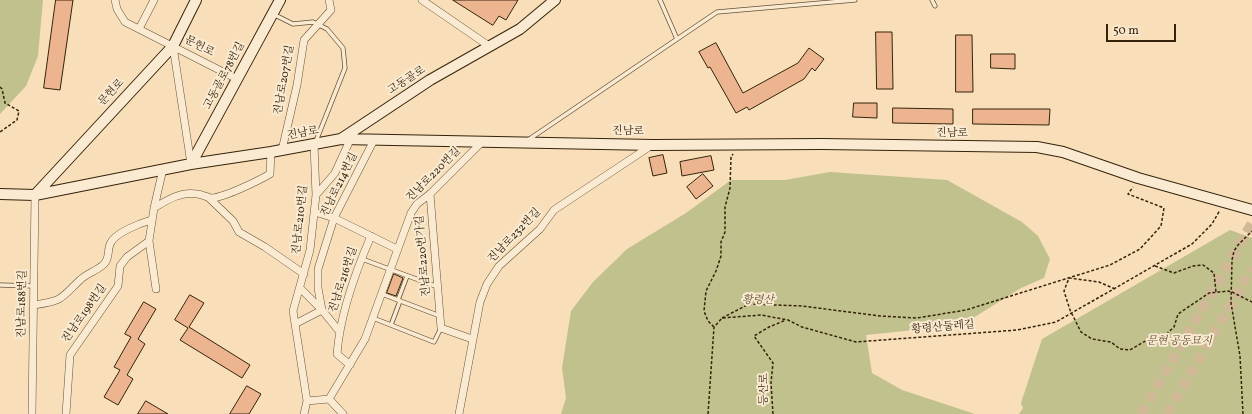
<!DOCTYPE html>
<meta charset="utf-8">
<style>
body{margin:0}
#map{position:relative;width:1252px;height:414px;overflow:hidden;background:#f8dfba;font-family:Vollkorn,serif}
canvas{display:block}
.scale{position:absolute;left:1106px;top:24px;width:70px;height:18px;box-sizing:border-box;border:2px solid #342309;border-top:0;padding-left:5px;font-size:12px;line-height:14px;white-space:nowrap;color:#342309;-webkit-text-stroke:3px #faead2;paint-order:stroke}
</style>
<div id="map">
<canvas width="1252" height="414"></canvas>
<div class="scale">50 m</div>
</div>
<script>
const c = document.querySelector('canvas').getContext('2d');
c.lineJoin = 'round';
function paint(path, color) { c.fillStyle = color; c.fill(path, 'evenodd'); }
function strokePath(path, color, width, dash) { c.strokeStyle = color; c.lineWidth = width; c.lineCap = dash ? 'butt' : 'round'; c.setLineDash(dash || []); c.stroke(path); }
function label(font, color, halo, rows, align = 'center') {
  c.font = font + ' Vollkorn,"Noto Serif KR",serif'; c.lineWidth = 4; c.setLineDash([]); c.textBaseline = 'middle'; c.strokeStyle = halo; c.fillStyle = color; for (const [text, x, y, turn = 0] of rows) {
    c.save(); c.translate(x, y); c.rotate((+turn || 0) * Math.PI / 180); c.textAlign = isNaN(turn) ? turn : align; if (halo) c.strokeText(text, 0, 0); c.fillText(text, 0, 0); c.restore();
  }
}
paint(new Path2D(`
 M0,0h43l-5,56 -12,30 -26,28z
 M830,172l117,8 75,42 16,14 12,23 -6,19 -23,10 -59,37 -96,10 6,38 30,17 73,24h-414l5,-16 -4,-30 9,-57 22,-29 34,-33 59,-36 45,-33h54z
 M1230,230l22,8v176h-233l4,-6 -2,-5 21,-64z`), '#c1c18d');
const building = new Path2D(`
 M56,0h17l-13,90 -16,-2z
 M453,0h65l-12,20 -7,-4 -6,9z
 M876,32h16l1,57h-16z
 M956,35h16l1,57h-17z
 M716,43l27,50 55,-30 11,-15 15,11 -9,12 -3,-3 -8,11 -55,31 -2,-3 -11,6 -26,-46 -2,1 -9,-16z
 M991,54h24v15l-24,-1z
 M854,103h23v15l-24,-1z
 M893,108l60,1v15l-60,-1z
 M973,109h77l-1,16 -76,-1z
 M663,155l4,18 -14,3 -4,-18z
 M711,156l3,14 -32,6 -2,-14z
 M703,174l10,12 -17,13 -9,-12z
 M394,274l9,4 -7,18 -9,-3z
 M190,295l14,8 -15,24 61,38 -8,13 -62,-38 8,-12 -13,-8z
 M144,302l12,7 -18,30 7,5 -18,31 6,4 -15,26 -14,-8 16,-27 -6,-3 17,-30 -6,-3z
 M247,386l14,8 -12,20h-19z
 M146,401l22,13h-30z`);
paint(building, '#ecb590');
strokePath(building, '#342309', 1);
strokePath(new Path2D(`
 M1141,414l111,-191
 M1167,414l85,-146`), '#d1b997', 10, [10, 5]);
const lane = new Path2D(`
 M660,0l17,39
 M932,0l3,6
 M273,14l20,10 20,-2 14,7 16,19 2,20 -29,73
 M528,140l189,-128 138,-12
 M362,259l76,28
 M0,285l34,1
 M382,294l58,22
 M398,300l9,-24
 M373,318l61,24 7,-14
 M391,325l9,-24`);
const street = new Path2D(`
 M115,0l2,9 8,13 112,57
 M422,0l67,46
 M139,29l15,-29
 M173,46l18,118
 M282,150l15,-65 7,-45 27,-30 -2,-10
 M430,194l11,134 31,11
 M316,195l19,-22 15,-33
 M208,197l25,24 6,11 26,15 39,27
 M154,208c13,-8 27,-17 43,-14 5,0 10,4 15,4 13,-1 46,-17 58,-24l1,-22
 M315,212l19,6 63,31
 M300,288l22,22 17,21
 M156,289l-7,-48 5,-33 9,-39
 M34,305c29,-4 26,-6 46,-25 7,-7 17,-9 24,-16 6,-6 3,-12 6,-20 4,-11 31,-21 41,-24
 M322,310l-4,-22v-19l16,-51 40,-78
 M295,324l27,-14
 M350,365l-13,-11c3,-40 18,-81 34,-118
 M329,399l36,-60 46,-126 6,-9 13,-10 52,-52
 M329,399l14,15
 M307,401l22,-2
 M32,414l3,-219
 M66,414l4,-59 48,-69 2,-20 7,-9 22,-16
 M304,414l3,-13 -14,-90 17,-61 6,-55 -2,-51
 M459,414l21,-112 7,-18 12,-18 41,-37 14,-19 98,-65`);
const secondary = new Path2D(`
 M341,139l89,-59 90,-51 35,-29
 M191,164l89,-164
 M0,194l35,1 156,-31 80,-12 70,-13 312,6 169,-1 215,3 26,5 75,26 114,32
 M35,195l138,-149 23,-46`);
strokePath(lane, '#655235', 5);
strokePath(street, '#655235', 8);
strokePath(secondary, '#342309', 12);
strokePath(new Path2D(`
 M0,87l2,2 3,14 14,8 -2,9 -17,12
 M1155,266l19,7 19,-7 10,-1 11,8 2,19
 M1115,289l-16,-7 -30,-4 -5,13 6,19 11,22 11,7 19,3 9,7 10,1 17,-10 17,-4 10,-9 4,-13 31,-21 20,-2 2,2
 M1232,292l20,10
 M722,318l27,-14 53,2 78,10 37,2 49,-8 144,-45 30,-16 21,-23 3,-18 -36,-14 5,-7
 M714,327l-6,-6 -4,-10 2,-20 10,-20 5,-15v-14l4,-10v-25l5,-19 1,-31 2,-3
 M708,414l6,-87 8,-9 39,-3 27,5 14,7 54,15 161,-12 39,-8 136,-78 20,-20 8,-14
 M773,414l-2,-31 2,-20 -19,-27 15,-9 17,-7
 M1243,414l-3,-58 -9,-53 1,-43 2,-9 4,-6 14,-14`), '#342309', 1.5, [3, 2]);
strokePath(lane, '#faead2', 3.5);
strokePath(street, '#faead2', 7);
strokePath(secondary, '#faead2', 10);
label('11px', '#342309', '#faead2', [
 ["문헌로",199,47,27],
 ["고동골로78번길",225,76,-62],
 ["진남로207번길",285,80,-80],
 ["고동골로",407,81,-33],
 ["문현로",112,93,-47],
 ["진남로",628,132,1],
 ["진남로",303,134,-10],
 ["진남로",952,134,1],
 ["진남로220번길",434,175,-45],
 ["진남로214번길",340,185,-64],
 ["진남로210번길",301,220,-84],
 ["진남로232번길",515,236,-46],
 ["진남로220번가길",424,256,-95],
 ["진남로216번길",344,280,-72],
 ["진남로188번길",23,304,-89],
 ["진남로198번길",85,314,-55],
 ["황령산둘레길",943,328,-5],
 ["등산로",765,389,-90]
]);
label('italic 11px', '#5e5231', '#faead2', [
 ["황령산",758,301],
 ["문현 공동묘지",1179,342]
]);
</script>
